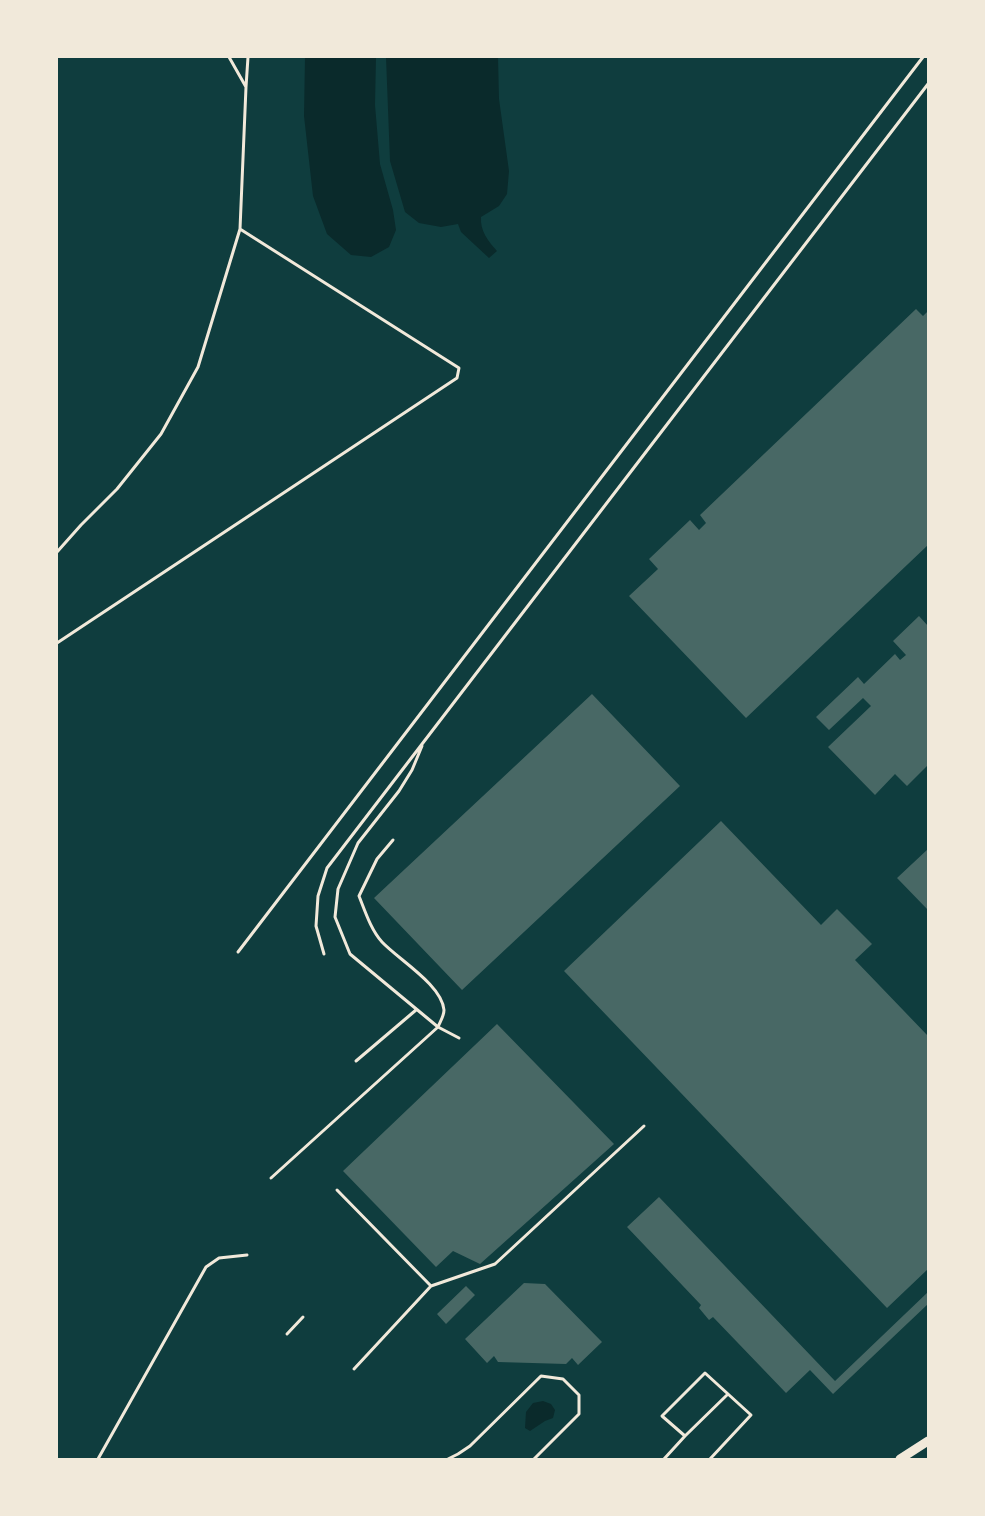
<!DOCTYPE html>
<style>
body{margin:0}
#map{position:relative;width:985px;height:1516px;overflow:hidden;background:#0f3d3e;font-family:Commissioner,sans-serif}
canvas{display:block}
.frame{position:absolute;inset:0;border:58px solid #f1e9da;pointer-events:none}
</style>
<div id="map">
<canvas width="985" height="1516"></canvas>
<div class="frame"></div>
</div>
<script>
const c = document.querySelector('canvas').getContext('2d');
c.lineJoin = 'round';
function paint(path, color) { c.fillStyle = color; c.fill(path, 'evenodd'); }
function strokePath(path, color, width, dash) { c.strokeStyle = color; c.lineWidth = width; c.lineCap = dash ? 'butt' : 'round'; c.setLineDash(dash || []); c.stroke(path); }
paint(new Path2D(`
 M305,57h71l-1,48 5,59 13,46 3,20 -7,17 -18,10 -20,-2 -24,-21 -14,-38 -9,-80z
 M386,57h112l1,42 10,72 -2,23 -8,12 -18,11c-1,14 7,24 16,34l-8,7 -28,-26 -3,-8 -17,3 -22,-4 -14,-11 -15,-51z
 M543,1401l8,3 4,6 -2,8 -8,3 -15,10 -5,-3 1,-16 7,-9z`), '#0a2a2b');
paint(new Path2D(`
 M916,309l7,7 5,-5v234l-182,173 -117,-122 29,-27 -9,-10 41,-39 9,10 7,-7 -6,-8z
 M919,616l9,10v139l-21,21 -12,-12 -20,21 -47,-48 43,-41 -8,-8 -34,32 -13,-13 42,-40 6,7 31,-30 5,6 6,-5 -13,-14z
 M592,694l88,92 -218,204 -88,-92z
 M721,821l100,104 16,-16 35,35 -17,16 73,76v233l-41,39 -323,-337z
 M928,849v61l-31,-32z
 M497,1024l117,120 -134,120 -27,-13 -17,16 -93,-96z
 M659,1197l176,184 93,-89v12l-95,90 -23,-24 -24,23 -73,-76 -4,3 -10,-12 2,-3 -74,-78z
 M524,1283l21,1 57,58 -24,23 -6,-7 -6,6 -68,-2 -4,-6 -7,7 -22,-24z
 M466,1286l9,9 -29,29 -9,-10z`), '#486865');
strokePath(new Path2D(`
 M229,57l17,30 2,-30
 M240,229l6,-142
 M57,552l24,-27 36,-36 44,-55 37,-67 42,-138 219,139 -2,10 -400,265
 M422,746l-10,24 -13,21 -41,52 -20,46 -3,28 15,37 88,73 21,11
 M238,952l685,-895
 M324,954l-8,-28 2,-30 9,-28 601,-784
 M356,1061l60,-51
 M271,1178l167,-151c2,-5 6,-11 6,-17 -2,-25 -45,-50 -62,-68 -11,-12 -17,-31 -23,-46l18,-37 16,-19
 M337,1190l94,96 64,-22 149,-138
 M287,1334l16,-17
 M354,1369l77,-83
 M685,1436l43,-42
 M98,1459l108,-192 13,-9 28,-3
 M448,1459l10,-5 12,-8 71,-70 22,3 16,16v19l-45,45
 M664,1459l21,-23 -23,-20 43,-43 46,42 -41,44`), '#f1e9da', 3);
strokePath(new Path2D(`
 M900,1459l28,-18`), '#f1e9da', 9);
</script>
